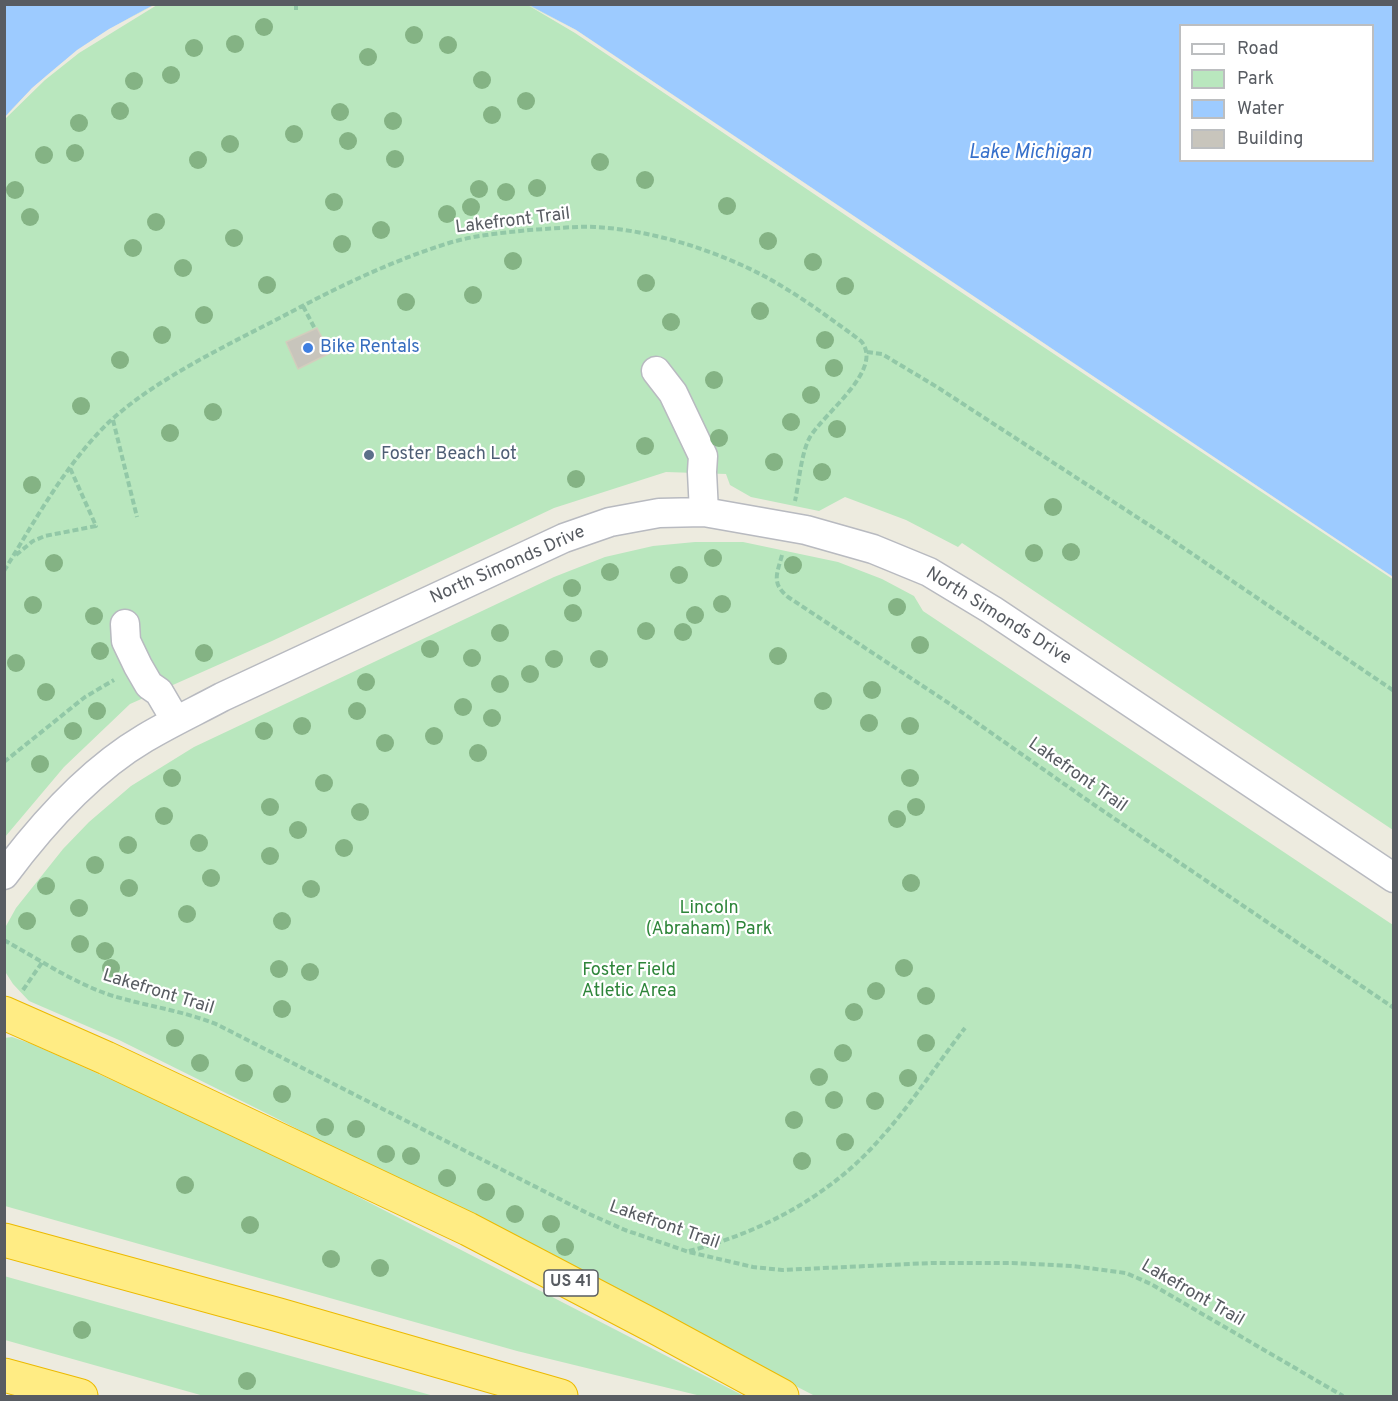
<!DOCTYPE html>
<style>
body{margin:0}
#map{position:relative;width:1398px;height:1401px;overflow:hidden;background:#edebdf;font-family:Overpass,sans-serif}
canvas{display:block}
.frame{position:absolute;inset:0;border:6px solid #585c62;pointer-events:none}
.legend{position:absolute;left:1179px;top:24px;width:195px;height:138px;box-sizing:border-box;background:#fff;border:2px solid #bcbec0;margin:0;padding:8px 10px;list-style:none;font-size:18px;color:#585c62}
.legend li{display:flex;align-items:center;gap:12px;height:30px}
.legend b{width:30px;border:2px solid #bcbec0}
</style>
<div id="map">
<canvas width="1398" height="1401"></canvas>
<div class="frame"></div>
<ul class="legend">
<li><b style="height:8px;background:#fff"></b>Road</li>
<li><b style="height:16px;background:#b9e7be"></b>Park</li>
<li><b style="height:16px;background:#9dcbff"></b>Water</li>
<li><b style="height:16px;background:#c8c5bc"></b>Building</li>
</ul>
</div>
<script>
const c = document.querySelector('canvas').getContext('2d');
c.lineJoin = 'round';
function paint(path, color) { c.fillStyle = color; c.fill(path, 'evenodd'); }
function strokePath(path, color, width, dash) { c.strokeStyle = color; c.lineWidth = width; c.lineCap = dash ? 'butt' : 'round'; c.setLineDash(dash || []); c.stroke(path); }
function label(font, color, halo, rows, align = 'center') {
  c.font = font + ' Overpass,sans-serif'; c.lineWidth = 4.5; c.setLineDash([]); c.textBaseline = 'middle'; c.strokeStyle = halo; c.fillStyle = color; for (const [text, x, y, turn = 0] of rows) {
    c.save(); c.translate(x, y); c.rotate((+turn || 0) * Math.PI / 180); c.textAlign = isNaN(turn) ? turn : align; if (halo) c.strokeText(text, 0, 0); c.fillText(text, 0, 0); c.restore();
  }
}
paint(new Path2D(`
 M154,5h375l47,25 817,547v253l-431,-287 -4,4 -52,-27 -61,-23 -26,14 -68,-14 -21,-12 -4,-11 -60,-2 -112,36 -282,133 -142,63 -66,63 -59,70v-720c42,-47 92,-84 149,-112z
 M695,542h48l95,20 44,17 32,17 9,15 470,314v471h-578l-541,-279 -155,-77 -90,-39 -16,-17 -7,-11 -2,-8v-28l2,-11 10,-18 47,-59 26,-27 42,-36 63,-39 360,-170 51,-20 48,-11z
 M12,1037l20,7 182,82 98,47 432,223h-43l-184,-45 -512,-145 -1,-168z
 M4,1276l430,120h-230l-199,-56z`), '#b9e7be');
paint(new Path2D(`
 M5,5h149c-57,28 -107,65 -149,112z
 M529,5h864v572l-817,-547zM1180,26h192v134h-192z`), '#9dcbff');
paint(new Path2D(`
 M526,4l50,26 817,547 1,3 -522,-347 -297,-200z
 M154,5h3l-78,48 -34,27 -41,40 1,-3 27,-29 45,-38 32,-21z`), '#edebdf');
const building = new Path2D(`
 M317,328l13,25 -32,16 -12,-27z`);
paint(building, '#c8c5bc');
strokePath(building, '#d2cebd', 1.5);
const minor = new Path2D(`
 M656,371l17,22 30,63 -1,16 2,40
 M125,624l1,17 12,25 11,19 10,7 17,29
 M4,875c38,-51 85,-104 141,-137 25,-15 51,-27 77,-41l342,-159 46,-16 49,-9 45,-1 102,18 67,19 56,23 63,38 402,268`);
const highway = new Path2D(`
 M4,1013l102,45 362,171 187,98 127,69
 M4,1240l275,75 282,81
 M4,1375l77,21`);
strokePath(minor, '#b8bac0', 31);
strokePath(highway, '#ecba00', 35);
strokePath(new Path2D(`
 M296,4v6
 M303,306l12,23
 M867,352l15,2 55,33 232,151 225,153
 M113,420l24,97
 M16,555l17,-14 12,-5 51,-10 -26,-58
 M782,555c-5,19 -11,28 6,42l162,107 140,98 304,206
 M4,571c32,-52 61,-106 105,-149 49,-45 123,-79 182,-110 51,-27 103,-52 158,-69 26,-8 53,-10 80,-13 22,-1 44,-4 66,-3 56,3 120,23 169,49 35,19 66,42 97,65 24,28 -37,72 -51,96 -9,16 -11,46 -15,64
 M4,762l81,-65 29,-17
 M4,940c34,19 67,41 103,54 37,12 75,16 111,31l369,188 38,17 64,22 64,15 29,3 149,-7h81l61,3 53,7 25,11 192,112
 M23,990l20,-29
 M689,1251c71,-18 141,-55 190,-111 32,-35 57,-75 86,-112`), '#92c8a7', 4, [6, 3]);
strokePath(minor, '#fff', 28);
strokePath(highway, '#ffec84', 33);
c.fillStyle = '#84b384';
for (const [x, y] of [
 [264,27],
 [414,35],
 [235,44],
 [448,45],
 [194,48],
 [368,57],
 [171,75],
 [482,80],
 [134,81],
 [526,101],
 [120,111],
 [340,112],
 [492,115],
 [393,121],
 [79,123],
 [294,134],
 [348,141],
 [230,144],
 [75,153],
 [44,155],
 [395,159],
 [198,160],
 [600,162],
 [645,180],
 [537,188],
 [479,189],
 [15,190],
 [506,192],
 [334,202],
 [727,206],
 [471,207],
 [447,214],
 [30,217],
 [156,222],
 [381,230],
 [234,238],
 [768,241],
 [342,244],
 [133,248],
 [513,261],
 [813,262],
 [183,268],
 [646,283],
 [267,285],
 [845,286],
 [473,295],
 [406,302],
 [760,311],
 [204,315],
 [671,322],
 [162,335],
 [825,340],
 [120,360],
 [834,368],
 [714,380],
 [811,395],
 [81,406],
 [213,412],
 [791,422],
 [837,429],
 [170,433],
 [719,438],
 [645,446],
 [774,462],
 [822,472],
 [576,479],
 [32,485],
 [1053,507],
 [1071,552],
 [1034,553],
 [713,558],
 [54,563],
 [793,565],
 [610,572],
 [679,575],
 [572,588],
 [722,604],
 [33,605],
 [897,607],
 [573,613],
 [695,615],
 [94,616],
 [646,631],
 [683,632],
 [500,633],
 [920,645],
 [430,649],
 [100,651],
 [204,653],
 [778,656],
 [472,658],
 [554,659],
 [599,659],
 [16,663],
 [530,674],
 [366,682],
 [500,684],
 [872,690],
 [46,692],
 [823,701],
 [463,707],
 [97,711],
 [357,711],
 [492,718],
 [869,723],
 [302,726],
 [910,726],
 [73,731],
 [264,731],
 [434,736],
 [385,743],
 [478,753],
 [40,764],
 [172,778],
 [910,778],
 [324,783],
 [270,807],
 [916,807],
 [360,812],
 [164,816],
 [897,819],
 [298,830],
 [199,843],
 [128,845],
 [344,848],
 [270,856],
 [95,865],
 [211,878],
 [911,883],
 [46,886],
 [129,888],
 [311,889],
 [79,908],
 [187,914],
 [27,921],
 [282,921],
 [80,944],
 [105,951],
 [111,968],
 [904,968],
 [279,969],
 [310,972],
 [876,991],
 [926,996],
 [282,1009],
 [854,1012],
 [175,1038],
 [926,1043],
 [843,1053],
 [200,1063],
 [244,1073],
 [819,1077],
 [908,1078],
 [282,1094],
 [834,1100],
 [875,1101],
 [794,1120],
 [325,1127],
 [356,1129],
 [845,1142],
 [386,1154],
 [411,1156],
 [802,1161],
 [447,1178],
 [185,1185],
 [486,1192],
 [515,1214],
 [551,1224],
 [250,1225],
 [565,1247],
 [331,1259],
 [380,1268],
 [82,1330],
 [247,1381]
]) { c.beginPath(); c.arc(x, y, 9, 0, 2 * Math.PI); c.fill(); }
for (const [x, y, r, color] of [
 [308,348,6,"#3f7fe0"],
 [369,455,6,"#5c6f8a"]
]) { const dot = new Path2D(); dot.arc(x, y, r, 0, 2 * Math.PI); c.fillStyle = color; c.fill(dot); strokePath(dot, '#fff', 2); }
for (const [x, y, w] of [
 [571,1283,54]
]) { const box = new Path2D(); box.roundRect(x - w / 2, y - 13, w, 26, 4.5); c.fillStyle = '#fff'; c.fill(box); strokePath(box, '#585c62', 1.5); }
label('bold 16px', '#585c62', null, [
 ["US 41",571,1283]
]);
label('18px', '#585c62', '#fff', [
 ["Lakefront Trail",513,222,-7],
 ["North Simonds Drive",508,566,-24],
 ["North Simonds Drive",998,617,32],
 ["Lakefront Trail",1077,776,35],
 ["Lakefront Trail",158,993,17],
 ["Lakefront Trail",664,1226,19],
 ["Lakefront Trail",1192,1294,30]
]);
label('18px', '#366cbe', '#fff', [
 ["Bike Rentals",320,348]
], 'left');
label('18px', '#4e5e75', '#fff', [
 ["Foster Beach Lot",381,455]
], 'left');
label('18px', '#2e853a', '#fff', [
 ["Lincoln",709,909],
 ["(Abraham) Park",709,930],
 ["Foster Field",629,971],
 ["Atletic Area",629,992]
]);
label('italic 20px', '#3771cb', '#fff', [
 ["Lake Michigan",1030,154]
]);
</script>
